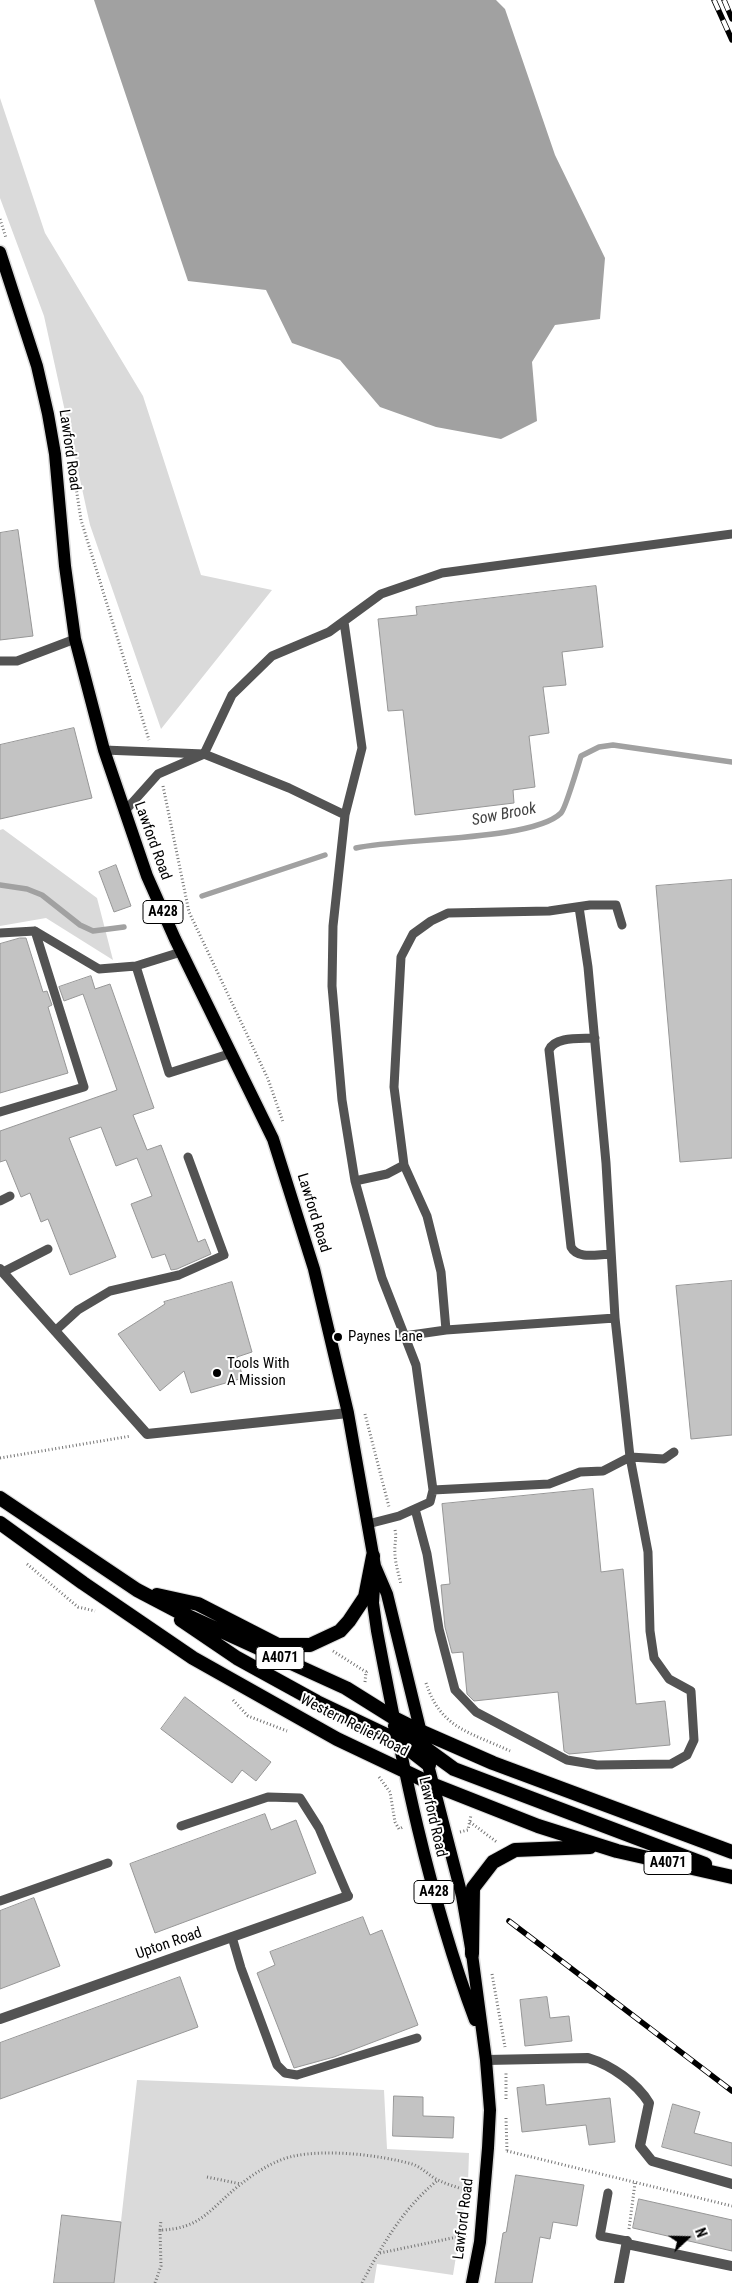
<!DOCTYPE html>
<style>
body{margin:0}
#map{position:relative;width:732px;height:2283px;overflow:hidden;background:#fff;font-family:"Roboto Condensed",sans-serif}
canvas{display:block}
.north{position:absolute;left:662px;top:2213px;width:50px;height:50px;-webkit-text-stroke:4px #fff;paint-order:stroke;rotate:69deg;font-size:14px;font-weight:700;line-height:20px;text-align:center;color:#000}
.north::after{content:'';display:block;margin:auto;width:18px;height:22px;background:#000;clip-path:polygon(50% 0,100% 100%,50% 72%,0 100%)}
</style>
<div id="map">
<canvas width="732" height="2283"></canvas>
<div class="north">N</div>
</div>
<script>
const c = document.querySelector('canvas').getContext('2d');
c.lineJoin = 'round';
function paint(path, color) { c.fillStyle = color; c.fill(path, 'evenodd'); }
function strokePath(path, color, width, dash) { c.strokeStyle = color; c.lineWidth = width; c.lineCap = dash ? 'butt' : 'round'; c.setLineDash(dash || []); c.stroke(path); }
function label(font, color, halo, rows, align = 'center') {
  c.font = font + ' "Roboto Condensed",sans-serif'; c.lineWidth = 4; c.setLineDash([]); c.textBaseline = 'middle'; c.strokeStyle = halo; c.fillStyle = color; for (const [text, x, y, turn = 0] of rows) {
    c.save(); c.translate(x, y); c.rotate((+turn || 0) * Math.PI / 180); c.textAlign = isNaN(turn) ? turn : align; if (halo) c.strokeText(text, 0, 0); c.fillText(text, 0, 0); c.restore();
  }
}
paint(new Path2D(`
 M0,98l45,135 98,163 58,179 71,15 -111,139 -71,-204 -46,-209 -44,-118z
 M3,829l94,69 16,62 -67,-42 -46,8v-96z
 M137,2080l247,10 3,59 82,4 -1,30 -15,92 -76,-11 -3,19h-260z`), '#dadada');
paint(new Path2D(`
 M94,0h402l9,9 50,146 50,103 -5,61 -45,6 -23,37 5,59 -36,18 -65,-12 -56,-20 -40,-47 -48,-17 -26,-53 -78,-9z`), '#a1a1a1');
strokePath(new Path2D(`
 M356,848c43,-10 177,-7 205,-35 4,-4 17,-47 20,-57l18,-9 14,-2 119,17
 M0,885l27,4 15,6 38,30 13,6 31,-4
 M202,896l123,-41`), '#a1a1a1', 5.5);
const building = new Path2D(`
 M18,530l15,106 -33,4v-107z
 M596,586l7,61 -41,5 4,33 -23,2 6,46 -20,3 6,51 -22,3 1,13 -99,12 -12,-105 -15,1 -10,-92 39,-4 -1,-8z
 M74,728l18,70 -92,21v-74z
 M116,865l15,41 -17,6 -15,-40z
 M732,880v278l-52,4 -24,-276z
 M20,938h6l17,54 4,-1 5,14 -4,2 20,66 -68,20v-149z
 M91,976l4,13 15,-5 44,124 -21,7 14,35 14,-5 37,97 7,-3 6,15 -34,15 -6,1 -6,-16 -13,4 -21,-54 21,-8 -15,-38 -21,8 -15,-39 -32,11 47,119 -46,18 -22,-56 -7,3 -11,-29 -9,4 -15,-37 -6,2v-31l117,-41 -34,-96 -19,7 -5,-14z
 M732,1281v154l-41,4 -15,-153z
 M232,1282l20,70 -15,5 6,21 -52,15 -7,-22 -24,20 -42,-57 47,-30 -1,-2z
 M593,1489l8,83 22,-3 13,135 29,-3 5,44 -101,9 -5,-3 -6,-59 -84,9 -7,-7 -4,-42 -11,1 -7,-26 -4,-42 9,-1 -8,-80z
 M185,1697l86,65 -15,19 -14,-11 -10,13 -71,-54z
 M265,1814l6,16 25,-10 20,53 -161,60 -25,-69z
 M34,1898l26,68 -60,23v-78z
 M363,1917l7,18 12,-5 36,95 -84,32 -40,11 -37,-95 18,-8 -5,-13z
 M180,1977l18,50 -198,72v-56z
 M547,1997l3,21 19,-2 3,25 -47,5 -5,-46z
 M544,2085l2,20 64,-7 5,44 -26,3 -3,-20 -64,7 -5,-44z
 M394,2096l29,1v19l31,1 -1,21 -60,-2z
 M673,2104l27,8 -6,21 38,10v23l-70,-19z
 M516,2175l68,10 -7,41 -24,-4 -3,17 -10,-2 -8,46h-37l8,-50 3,-1z
 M639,2199l93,21v31l-99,-23z
 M62,2215l59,7 -7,61h-60z`);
paint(building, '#c3c3c3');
strokePath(building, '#979797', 1);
const primary = new Path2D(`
 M0,252l37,114 11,48 7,40 10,112 10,73 29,111 43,126 28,63 98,200 41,130 34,144 27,153 12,28 35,143
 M375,1571l-2,32 4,28c25,132 51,263 98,389
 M426,1757l36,139 10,58 14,106 4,50 -2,38 -8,94 -8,41`);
const trunk = new Path2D(`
 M0,1498l137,92 40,21 169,77 48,30 26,13 73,32 239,89
 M0,1523l83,60 110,75 144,81 97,46 104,41 79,25 115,26
 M157,1595l41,9 80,41h32l30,-14 9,-10 16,-24 8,-41
 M181,1620l56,38 80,44 80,38 32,25
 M395,1726l59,43 251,95
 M472,1954l1,-66 20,-26 22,-12 75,-3`);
strokePath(primary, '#dbdbdb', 15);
strokePath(trunk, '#dbdbdb', 16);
strokePath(new Path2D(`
 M0,219l6,19
 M74,474l7,46 68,220
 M163,786l26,126 79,167 15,43
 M365,1414l24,93
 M0,1458l131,-22
 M395,1530c2,8 -1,15 0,23 0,11 4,21 6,32
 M27,1564l51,43 17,4
 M333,1651l33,21
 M365,1682l1,-10 3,-2
 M426,1683c15,46 44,49 84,68
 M233,1700l15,16 39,15
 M379,1777l11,15 5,30 4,7 4,-2
 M470,1822l28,21
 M460,1832l8,-2 3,-15
 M492,1974l13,73
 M506,2099v-26
 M506,2118l1,33
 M507,2151l225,55
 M207,2177l34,7
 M629,2229l6,-46
 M160,2230l1,-10
 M380,2253l82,-17 5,2
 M155,2283l6,-17 -1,-36c42,-1 50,-22 81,-46 15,-12 34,-24 53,-28 34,-7 85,-1 118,8 10,3 17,12 26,16 10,5 22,8 33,12
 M362,2283c20,-38 42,-76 76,-103`), '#757575', 3, [1, 2.5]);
strokePath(new Path2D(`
 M344,622l18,126 -17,67
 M0,661h17l58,-22
 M104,750l100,4 85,34 56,27 -12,111 -1,60 10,114 13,81 27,97 34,87 17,125 -3,12 -31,14 -31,8
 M124,812l34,-38 46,-20 28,-59 40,-39 57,-24 52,-38 61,-21 290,-39
 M0,933l35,-2 64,38 37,-3 45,-14
 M136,966l33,107 63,-20
 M595,1038c-14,1 -40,-2 -46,12l22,197c7,13 27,7 40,7
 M0,1112l84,-25 -49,-156
 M404,1165l23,51 14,56 5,58
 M355,1181l32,-7 17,-9 -10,-78 7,-130 12,-23 18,-13 17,-8 101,-2 41,-6h26l6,20
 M0,1201l10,-5
 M3,1272l45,-23
 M55,1331l23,-21 32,-19 69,-16 45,-20 -36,-98
 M404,1336l42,-6 169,-12
 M433,1490l116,-6 31,-12 23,-1 27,-14 34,2 10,-7
 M415,1509l12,45 12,75 16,61 21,22 91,48 30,5 74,-1 16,-9 7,-15 -3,-49 -22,-12 -15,-21 -4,-27 -2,-79 -18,-95 -15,-139 -9,-155 -18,-196 -9,-60
 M181,1826l87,-29 32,1 19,30 29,68
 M0,1901l108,-38
 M232,1937l9,31 36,97 8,8 12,2 120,-37
 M608,2193l-8,43 27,5`), '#535353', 9);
strokePath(new Path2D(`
 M0,1269l147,165 201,-21
 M0,2019l348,-123
 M486,2060l102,-2c23,7 49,25 61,45l-9,43 12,15 80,23
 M627,2244l105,22
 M619,2283l8,-42`), '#535353', 10);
strokePath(primary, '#000', 12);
strokePath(trunk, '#000', 14);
const rail = new Path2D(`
 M714,0l18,40
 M724,0l8,19
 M509,1921l223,170`);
strokePath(rail, '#000', 5.5);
strokePath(rail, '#fff', 4, [11]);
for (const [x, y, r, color] of [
 [338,1337,5,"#000"],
 [217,1373,5,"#000"]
]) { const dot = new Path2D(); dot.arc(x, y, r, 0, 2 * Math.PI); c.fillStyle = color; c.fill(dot); strokePath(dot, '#fff', 2); }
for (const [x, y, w] of [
 [163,912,40],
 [280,1658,48],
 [668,1863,48],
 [434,1892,40]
]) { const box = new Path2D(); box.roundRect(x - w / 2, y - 11.5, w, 23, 4); c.fillStyle = '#fff'; c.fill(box); strokePath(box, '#000', 1); }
label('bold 14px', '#000', null, [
 ["A428",163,912],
 ["A4071",280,1658],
 ["A4071",668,1863],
 ["A428",434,1892]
]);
label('15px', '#000', '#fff', [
 ["Lawford Road",69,450,82],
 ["Lawford Road",152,841,70],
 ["Lawford Road",313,1213,73],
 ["Western Relief Road",354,1726,27],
 ["Lawford Road",432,1817,77],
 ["Upton Road",169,1944,-19],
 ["Lawford Road",464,2219,-83]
]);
label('15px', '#000', '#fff', [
 ["Paynes Lane",348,1337],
 ["Tools With",227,1364],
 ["A Mission",227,1381]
], 'left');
label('italic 16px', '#424242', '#fff', [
 ["Sow Brook",504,815,-11]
]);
</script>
